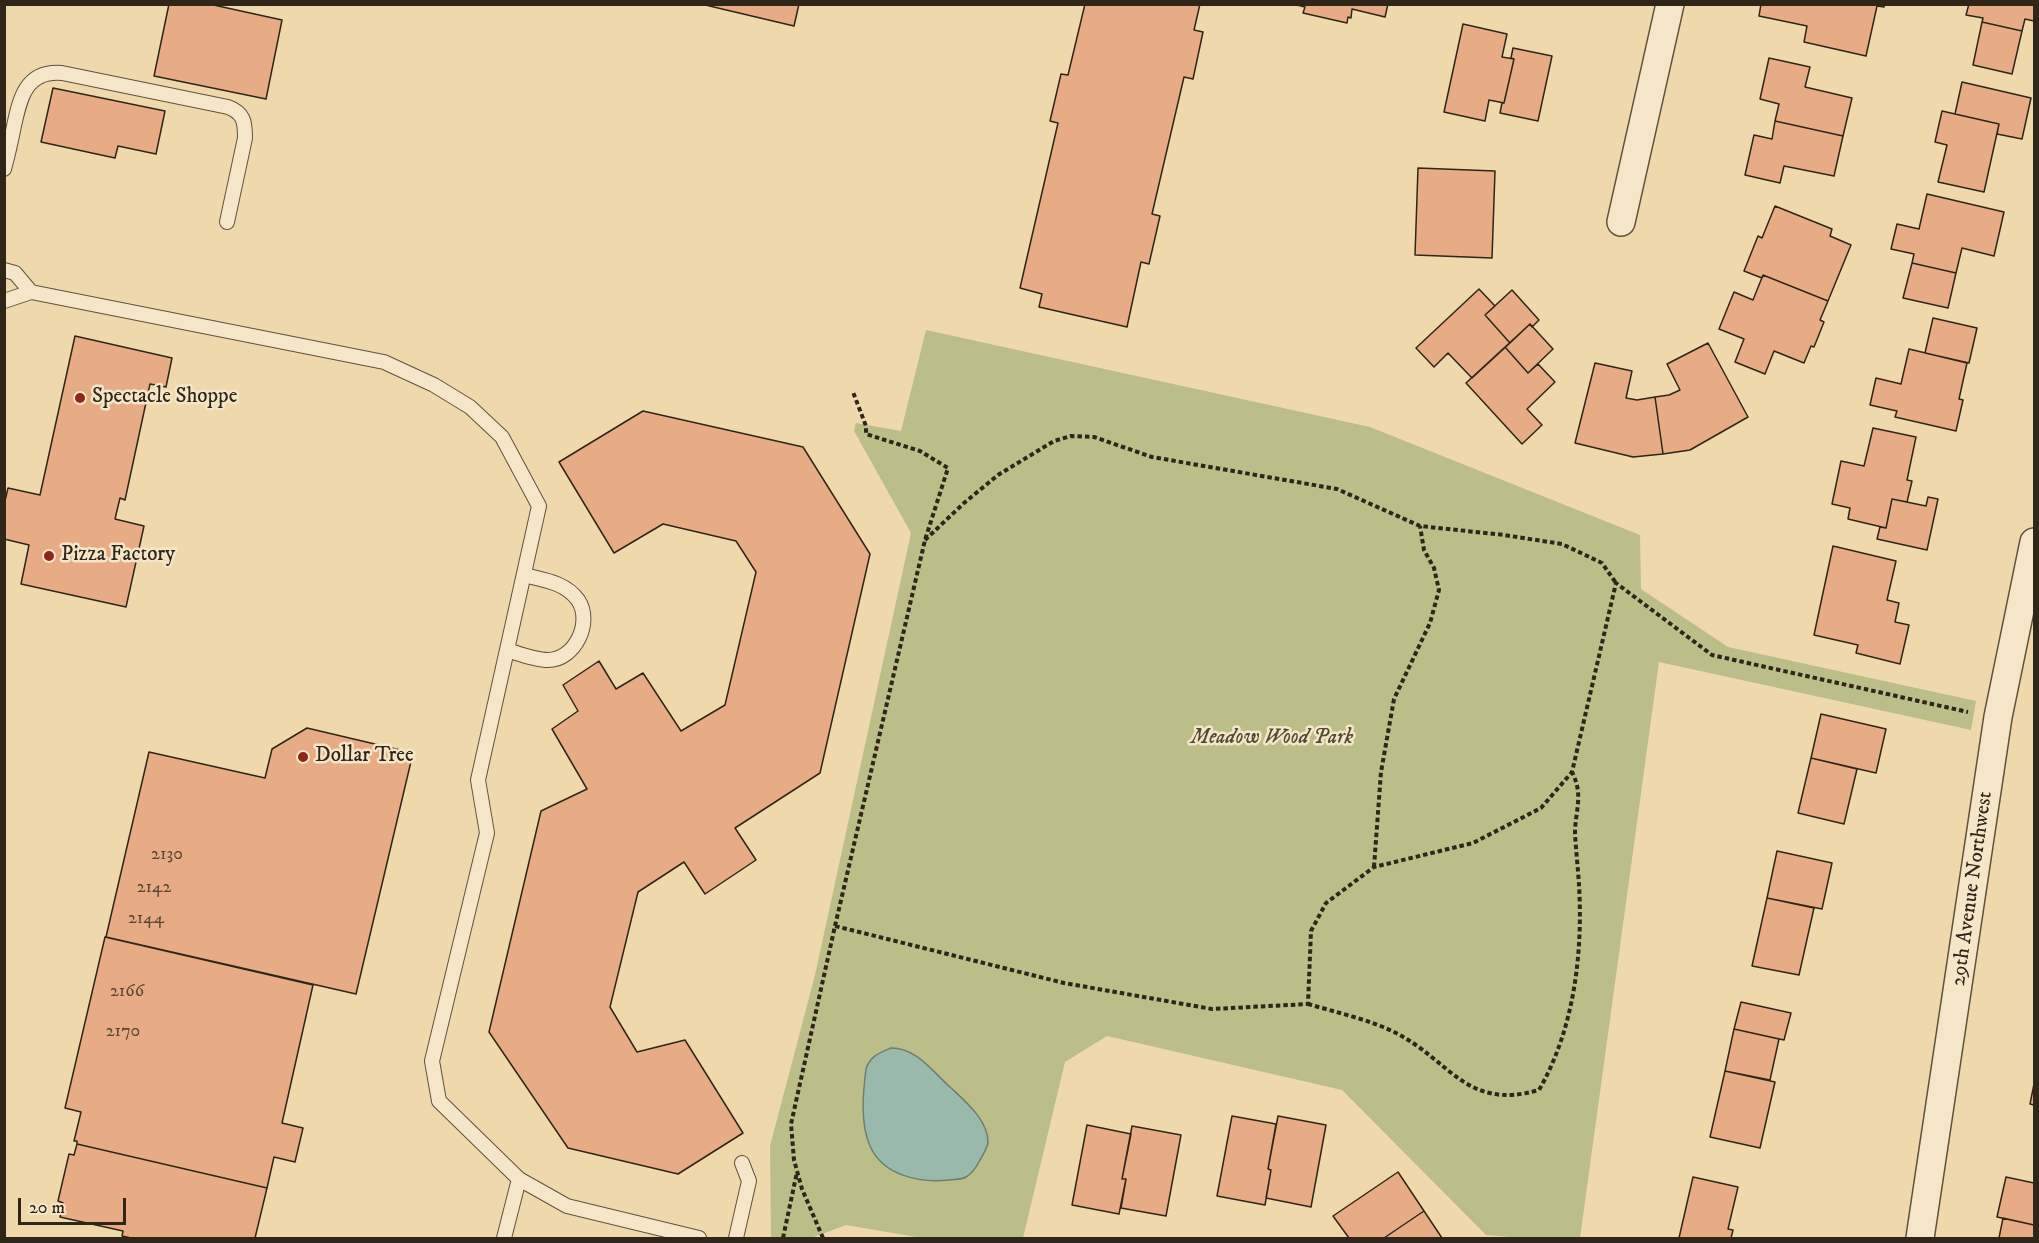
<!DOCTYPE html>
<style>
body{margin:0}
#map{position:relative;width:2039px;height:1243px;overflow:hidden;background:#f0d8ad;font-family:"IM FELL DW Pica",serif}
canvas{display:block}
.frame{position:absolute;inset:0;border:6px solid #2f2518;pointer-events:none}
.scale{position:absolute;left:18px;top:1198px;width:108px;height:27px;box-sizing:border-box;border:3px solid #2f2518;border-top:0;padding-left:8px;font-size:18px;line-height:21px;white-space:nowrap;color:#2f2518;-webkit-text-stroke:4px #f5e6ca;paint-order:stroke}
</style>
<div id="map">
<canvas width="2039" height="1243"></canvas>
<div class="frame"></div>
<div class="scale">20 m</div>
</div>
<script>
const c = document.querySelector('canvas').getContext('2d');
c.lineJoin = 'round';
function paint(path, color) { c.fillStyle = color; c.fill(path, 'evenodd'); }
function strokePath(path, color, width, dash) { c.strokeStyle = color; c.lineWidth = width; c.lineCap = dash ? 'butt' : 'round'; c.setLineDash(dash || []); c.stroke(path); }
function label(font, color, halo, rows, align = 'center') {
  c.font = font + ' "IM FELL DW Pica",serif'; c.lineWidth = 5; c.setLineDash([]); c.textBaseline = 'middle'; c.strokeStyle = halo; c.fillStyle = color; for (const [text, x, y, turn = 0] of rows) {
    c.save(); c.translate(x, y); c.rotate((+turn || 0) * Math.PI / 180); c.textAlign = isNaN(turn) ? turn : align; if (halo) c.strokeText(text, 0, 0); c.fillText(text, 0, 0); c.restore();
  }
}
paint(new Path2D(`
 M926,330l444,97 270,108 1,54 87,58 248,54 -5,29 -312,-68 -79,576h-59l-35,-3 -144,-145 -235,-54 -42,26 -42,176h-101l-76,-13 -35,13h-40l-1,-92 45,-171 96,-442 -57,-102 2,-8 45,8z`), '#bbbe89');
const water = new Path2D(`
 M891,1048c26,0 41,23 59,39 15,14 39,34 38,56 -1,5 -5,12 -8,17 -3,6 -7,13 -14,17 -5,3 -11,2 -17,3 -29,3 -66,-4 -79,-34 -10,-23 -7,-53 -4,-77 4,-13 13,-16 25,-21z`);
paint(water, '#9ab9ad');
strokePath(water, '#6f7e71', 1.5);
const building = new Path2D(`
 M169,4h40l73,16 -16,79 -112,-23z
 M701,4h98l-5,22z
 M1085,4h115l-6,26 9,2 -10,47 -9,-2 -32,137 8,2 -11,48 -8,-2 -14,65 -88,-20 3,-13 -22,-6 38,-165 -8,-2 11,-47 7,1z
 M1293,4h95l-3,13 -33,-8 -1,9 -3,-1 -1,6 -44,-10 2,-6z
 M1761,4h124l-1,3 -7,-1 -11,50 -62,-14 3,-16 -48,-10z
 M1969,4h65v17l-9,-2 -3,12 -40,-9 1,-4 -17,-3z
 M1982,22l40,9 -10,43 -39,-9z
 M1463,24l44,10 -5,23 12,2 -10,44 -15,-3 -4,21 -41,-9z
 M1513,48l39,8 -14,65 -38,-8 2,-10h2l10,-44 -3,-1z
 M1769,58l41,9 -5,20 47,11 -9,38 -68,-15 4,-17 -19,-5z
 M1962,82l69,16 -9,41 -25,-5 2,-10 -44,-10z
 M53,88l112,23 -9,43 -38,-8 -3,12 -74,-16z
 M1942,111l57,13 -15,68 -46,-10 9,-37 -12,-3z
 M1775,121l68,15 -9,40 -50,-10 -4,17 -35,-8 9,-40 18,4z
 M1418,168l77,3 -3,87 -77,-3z
 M1927,194l77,18 -10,44 -32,-8 -6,25 -44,-10 2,-9 -23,-5 6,-25 22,5z
 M1775,206l57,23 -2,7 21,9 -23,56 -65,-26 -1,3 -18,-7 14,-35 4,2z
 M1912,263l44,10 -8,35 -45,-10z
 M1763,275l65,26 -8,19 4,2 -10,25 -3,-1 -7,17 -30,-12 -9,23 -30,-12 9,-23 -25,-10 15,-37 19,8z
 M1479,289l16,17 -10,9 25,28 -38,35 -24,-25 -14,14 -18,-19z
 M1512,290l27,30 -7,7 -2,-3 -20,19 -25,-28z
 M1933,318l44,10 -8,35 -44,-10z
 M1530,324l23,25 -25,24 -23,-26z
 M75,336l97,22 -6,29 -16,-3 -25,116 -5,-2 -5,21 29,7 -18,81 -105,-23 8,-39 -25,-6v-34l4,-17 32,7z
 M1708,343l40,74 -58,33 -27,4 -8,-57 14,-2 11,-5 -13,-26z
 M1505,347l23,26 10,-9 17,18 -28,27 15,16 -20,19 -56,-61z
 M1909,349l58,14 -8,36 4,1 -7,31 -61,-14 2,-6 -27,-6 6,-27 25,6z
 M1595,363l37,8 -6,27 11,2 18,-3 8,57 -30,3 -58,-14z
 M643,411l160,36 67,107 -50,219 -85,55 21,32 -51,34 -21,-32 -46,30 -28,115 27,45 48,-12 58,93 -65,41 -110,-26 -79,-116 52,-221 46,-22 -35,-60 26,-18 -15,-26 36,-24 17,28 27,-16 38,58 44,-26 31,-133 -20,-31 -73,-17 -49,29 -55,-91z
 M1873,428l43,9 -9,43 5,1 -5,21 -15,-3 -6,29 -38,-9 2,-11 -18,-4 9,-43 23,5z
 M1928,497l10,2 -11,51 -50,-11 3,-12 6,1 6,-29 34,7z
 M1833,546l63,15 -9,39 12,3 -4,19 14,3 -9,39 -44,-11 2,-8 -44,-10z
 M1821,714l65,15 -10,44 -65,-15z
 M307,728l106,25 -57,241 -250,-57 43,-185 116,26 7,-29z
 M1811,758l46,11 -13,55 -46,-11z
 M1777,851l55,12 -10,46 -55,-11z
 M1767,898l47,10 -15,67 -47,-9z
 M105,937l208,48 -31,138 21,5 -8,34 -21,-5 -7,31 -190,-44v-3h-3l7,-29 -16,-4z
 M1741,1002l50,11 -7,27 -50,-11z
 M1734,1029l45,10 -9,41 -45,-9z
 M1725,1071l50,11 -15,66 -50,-11z
 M2034,1084v21l-4,-1z
 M1232,1116l44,8 -8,45 3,1 -6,35 -48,-9z
 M1278,1116l48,9 -15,82 -45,-9 5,-28 -3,-1z
 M1087,1125l44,9 -9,45h4l-7,35 -47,-9z
 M1132,1126l49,9 -15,81 -45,-8 5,-29h-4z
 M77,1144l190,44 -12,50h-124l-9,-2 1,-5 -63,-14 3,-14 -5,-2 11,-47 5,1z
 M1398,1172l26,39 -40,27h-35l-16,-22z
 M1693,1177l45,10 -10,42 5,1 -2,8h-52z
 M2006,1177l28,6v42l-37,-8z
 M1424,1211l18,27h-58z
 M2003,1218l31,7v13h-35z`);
paint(building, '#e7ac85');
strokePath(building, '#2f2518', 1.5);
const service = new Path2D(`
 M4,169c4,-14 7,-28 10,-43 6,-28 12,-56 48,-53l166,34c16,6 17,15 17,31l-18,84
 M4,270l11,3 16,19
 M4,301l27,-9 353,70 50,23 36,22 32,30 37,69 -61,274 9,53 -55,228 7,40 80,78 -15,59
 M507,650c13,4 28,10 41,10 27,0 45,-38 30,-60 -13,-18 -35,-20 -54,-25
 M519,1179l48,27 132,32
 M736,1238l13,-57 -7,-18`);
const minor = new Path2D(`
 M1621,222l49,-218
 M1920,1238l78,-521 36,-175`);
strokePath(service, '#5f523d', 16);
strokePath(minor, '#5f523d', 30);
strokePath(new Path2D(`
 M925,540l39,-37 34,-28 56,-34 17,-5 23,1 58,20 185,32 83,37 84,9 58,9 40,19 14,20
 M1374,867l7,-95 13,-73 36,-76 9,-33 -5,-22 -10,-18 -4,-24
 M835,926l90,-386 23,-72 -28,-17 -54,-17v-8l-13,-34
 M1308,1004c27,8 63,16 88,29 55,28 70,78 143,57 35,-61 44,-136 40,-205 -1,-17 -3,-34 -4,-51 0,-24 9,-38 -3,-62
 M783,1238l14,-66
 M823,1238l-21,-49 -8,-29 -3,-36 44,-198 229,57 148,26 96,-5 3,-73 15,-28 48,-36 99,-24 68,-35 31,-36 44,-189 96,72 256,57`), '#2f2518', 4, [4.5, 3]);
strokePath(service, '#f5e6ca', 14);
strokePath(minor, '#f5e6ca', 27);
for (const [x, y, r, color] of [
 [80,398,6,"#8f2418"],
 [49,556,6,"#8f2418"],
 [303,757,6,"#8f2418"]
]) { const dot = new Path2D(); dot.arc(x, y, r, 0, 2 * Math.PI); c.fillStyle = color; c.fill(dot); strokePath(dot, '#f5e6ca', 2); }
label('18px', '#5d4733', null, [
 ["2130",167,855],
 ["2142",154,888],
 ["2144",146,919],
 ["2166",127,992],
 ["2170",123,1032]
]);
label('21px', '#2f2518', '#f5e6ca', [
 ["Spectacle Shoppe",92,398],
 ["Pizza Factory",61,556],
 ["Dollar Tree",315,757]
], 'left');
label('italic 21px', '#524b34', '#f5e6ca', [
 ["Meadow Wood Park",1272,739]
]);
label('21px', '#2f2518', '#f5e6ca', [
 ["29th Avenue Northwest",1973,889,-82]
]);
</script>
